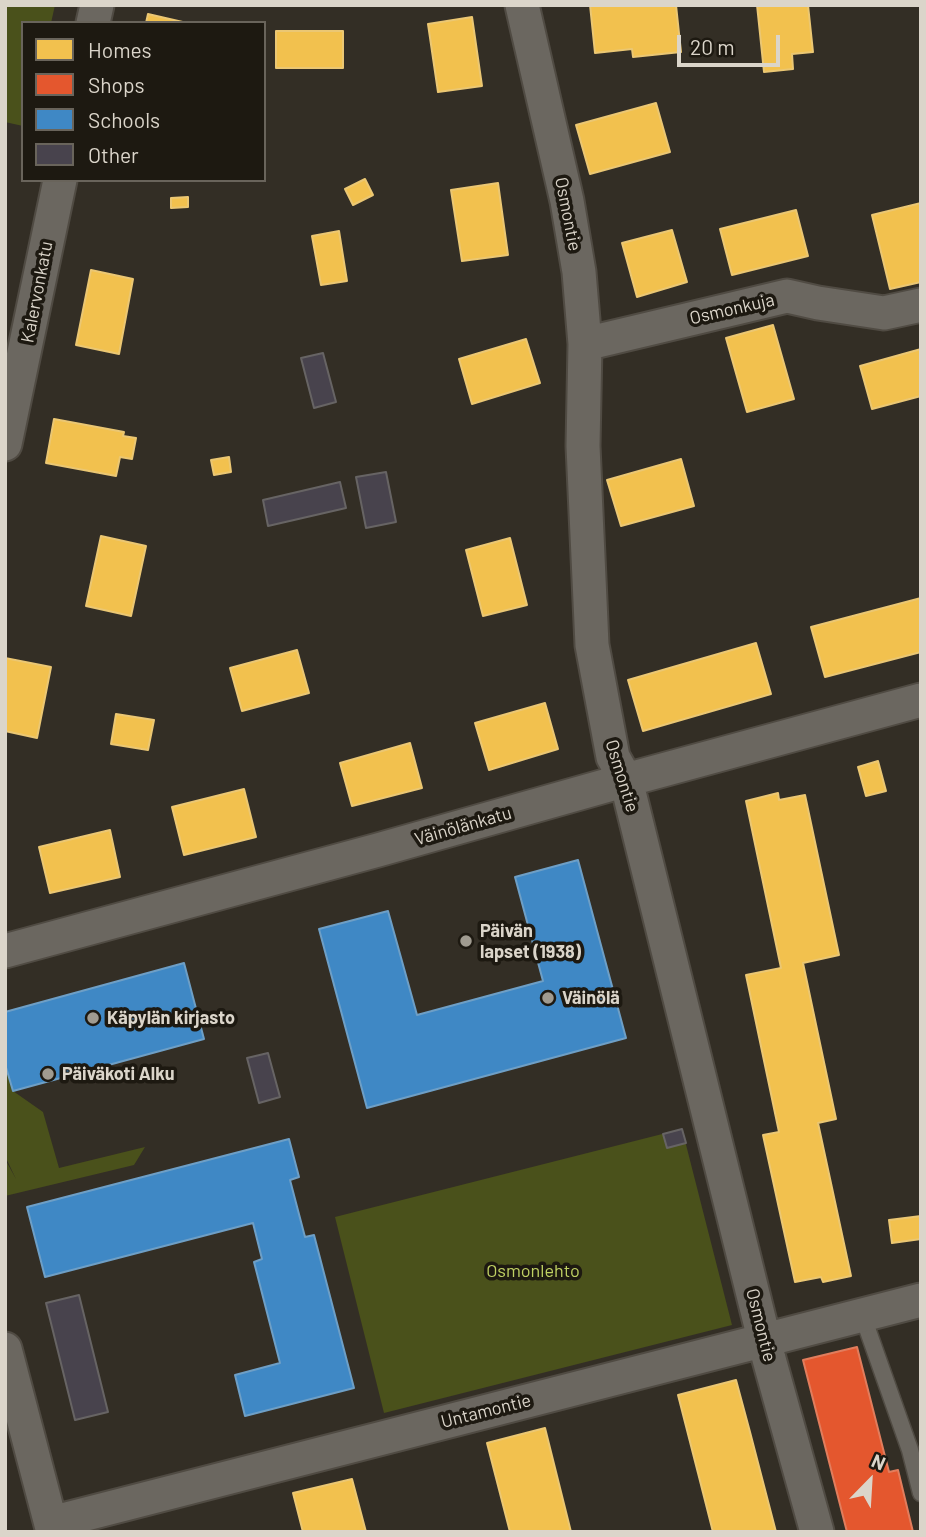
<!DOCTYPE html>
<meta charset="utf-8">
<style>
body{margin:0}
#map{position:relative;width:926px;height:1537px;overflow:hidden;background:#332e25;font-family:Barlow,sans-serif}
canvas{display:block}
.frame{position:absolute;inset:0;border:7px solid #dbd5ca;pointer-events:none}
.legend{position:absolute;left:21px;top:21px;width:245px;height:161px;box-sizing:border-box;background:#1d1911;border:2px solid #69645b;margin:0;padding:9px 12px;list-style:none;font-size:21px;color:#dbd5ca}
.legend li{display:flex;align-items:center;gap:14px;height:35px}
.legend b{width:35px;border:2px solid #69645b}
.north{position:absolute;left:835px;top:1446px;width:70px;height:70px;-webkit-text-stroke:5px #1d1911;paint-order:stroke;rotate:24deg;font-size:19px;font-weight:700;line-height:28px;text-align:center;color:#dbd5ca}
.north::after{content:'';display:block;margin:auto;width:24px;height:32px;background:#dbd5ca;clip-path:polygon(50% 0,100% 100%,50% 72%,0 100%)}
.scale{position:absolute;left:677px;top:35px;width:103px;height:32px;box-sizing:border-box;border:4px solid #dbd5ca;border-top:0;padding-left:9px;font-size:21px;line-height:24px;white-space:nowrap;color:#dbd5ca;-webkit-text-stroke:5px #1d1911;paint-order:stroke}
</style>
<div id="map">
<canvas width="926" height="1537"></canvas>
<div class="frame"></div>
<ul class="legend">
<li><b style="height:19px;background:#f2c14e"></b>Homes</li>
<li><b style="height:19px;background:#e4572e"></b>Shops</li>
<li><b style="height:19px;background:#3f88c5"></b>Schools</li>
<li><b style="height:19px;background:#48434d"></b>Other</li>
</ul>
<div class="north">N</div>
<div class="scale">20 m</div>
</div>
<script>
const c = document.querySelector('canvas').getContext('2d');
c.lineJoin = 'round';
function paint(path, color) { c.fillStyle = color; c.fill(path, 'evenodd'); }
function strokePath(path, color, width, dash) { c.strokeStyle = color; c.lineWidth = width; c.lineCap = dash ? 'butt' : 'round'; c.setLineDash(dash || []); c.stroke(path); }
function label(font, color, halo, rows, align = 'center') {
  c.font = font + ' Barlow,sans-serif'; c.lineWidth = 7; c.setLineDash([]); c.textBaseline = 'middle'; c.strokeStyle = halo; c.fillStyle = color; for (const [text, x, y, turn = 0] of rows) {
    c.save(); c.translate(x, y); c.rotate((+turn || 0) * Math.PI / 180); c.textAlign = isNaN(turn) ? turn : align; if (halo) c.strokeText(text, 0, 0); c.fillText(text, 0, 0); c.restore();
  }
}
paint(new Path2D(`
 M5,5h50l-4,18h-28v103l-18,-4z
 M5,1064l8,27 30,21 16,56 86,-21 -11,18 -129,31v-37l11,20 -11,-23z
 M682,1129l50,196 -348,88 -49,-196z`), '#4a511b');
const homes = new Path2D(`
 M590,5h86l5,47 -48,5 -1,-8 -37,4z
 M757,5h51l5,47 -21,2 1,15 -29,3z
 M148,14l39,9h-41z
 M472,17l10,69 -44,6 -10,-68z
 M276,31h67v37h-67z
 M656,103l14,49 -80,22 -14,-49z
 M365,179l8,16 -20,10 -8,-16z
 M498,183l10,72 -46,6 -11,-71z
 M188,197v10l-17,1v-10z
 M921,203v79l-31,7 -18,-74z
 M796,210l12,46 -76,19 -12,-46z
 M672,230l15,52 -50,15 -15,-54z
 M339,231l8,50 -26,4 -9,-49z
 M91,270l42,9 -14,75 -43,-9z
 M773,325l21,74 -47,13 -21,-74z
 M526,339l14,44 -68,21 -13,-45z
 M921,349v47l-49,13 -12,-43z
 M54,419l70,13 -1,4 13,2 -4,21 -12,-2 -4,19 -70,-13z
 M229,457l2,15 -17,3 -3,-15z
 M681,459l13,47 -73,20 -14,-46z
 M101,536l45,10 -15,70 -45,-10z
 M510,538l17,67 -44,11 -17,-66z
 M921,598v54l-96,25 -14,-50z
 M756,643l15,51 -128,37 -15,-51z
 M297,650l12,43 -67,18 -12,-43z
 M5,658l46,9 -14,71 -32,-7z
 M545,703l13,46 -69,21 -14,-47z
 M116,714l38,6 -6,30 -37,-6z
 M410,743l12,45 -70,18 -12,-43z
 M878,761l8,30 -20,5 -8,-29z
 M244,789l12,48 -72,18 -12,-48z
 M778,793l1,7 26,-5 34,160 -36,8 33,156 -18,4 33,153 -28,6 -2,-5 -26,5 -32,-147 16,-3 -33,-157 35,-7 -35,-167z
 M110,830l10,47 -70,16 -11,-46z
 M921,1216v23l-29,4 -3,-23z
 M736,1380l14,52 26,100h-63l-15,-59 -20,-78z
 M545,1428l26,104h-61l-23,-89z
 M352,1479l14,53h-63l-10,-39z`);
paint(homes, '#f2c14e');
strokePath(homes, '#ebc773', 2);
const shops = new Path2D(`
 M857,1347l32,125 9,-2 15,62h-66l-44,-172z`);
paint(shops, '#e4572e');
strokePath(shops, '#e17d5d', 2);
const schools = new Path2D(`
 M578,860l48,178 -259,70 -48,-179 69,-18 29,104 126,-34 -28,-104z
 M184,963l20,76 -191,52 -8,-27v-52z
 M289,1139l10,38 -9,3 15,57 9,-2 40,153 -109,28 -10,-41 45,-12 -26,-101 8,-3 -9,-36 -208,54 -18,-70z`);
paint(schools, '#3f88c5');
strokePath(schools, '#6e9fc6', 2);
const building = new Path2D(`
 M323,353l13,49 -22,6 -13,-50z
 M386,472l10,50 -30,6 -10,-51z
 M340,482l6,26 -78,18 -5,-26z
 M268,1053l12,44 -21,6 -12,-45z
 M682,1129l4,14 -19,5 -4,-14z
 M79,1295l29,117 -33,8 -29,-117z`);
paint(building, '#48434d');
strokePath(building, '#676464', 2);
const lane = new Path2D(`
 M862,1314l48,136 11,43`);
const street = new Path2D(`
 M522,5l45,196 12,71 6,72 -2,102 9,199 21,112 13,23 143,579 48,173
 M93,23l4,-18
 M585,344l202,-48 31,7 66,10 37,-8
 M5,444l55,-264
 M5,951l373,-101 248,-70 295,-80
 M5,1349l48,183
 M51,1523l870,-223`);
strokePath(lane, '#504b43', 19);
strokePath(street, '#504b43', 37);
strokePath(lane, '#6b6760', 16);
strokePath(street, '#6b6760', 33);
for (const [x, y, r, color] of [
 [466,941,7,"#a09b90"],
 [548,998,7,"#a09b90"],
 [93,1018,7,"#a09b90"],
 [48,1074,7,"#a09b90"]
]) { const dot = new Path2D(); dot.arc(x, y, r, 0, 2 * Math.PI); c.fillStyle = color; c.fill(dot); strokePath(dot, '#1d1911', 2.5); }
label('18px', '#dbd5ca', '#1d1911', [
 ["Osmontie",568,214,79],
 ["Kalervonkatu",37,292,-79],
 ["Osmonkuja",732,309,-13],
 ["Osmontie",622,776,73],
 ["Väinölänkatu",463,826,-16],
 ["Osmontie",761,1325,76],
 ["Untamontie",486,1411,-14]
]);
label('bold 18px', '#dbd5ca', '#1d1911', [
 ["Päivän",480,931],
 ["lapset (1938)",480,952],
 ["Väinölä",562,998],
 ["Käpylän kirjasto",107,1018],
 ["Päiväkoti Alku",62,1074]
], 'left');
label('18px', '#c0d163', '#1d1911', [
 ["Osmonlehto",533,1271]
]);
</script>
